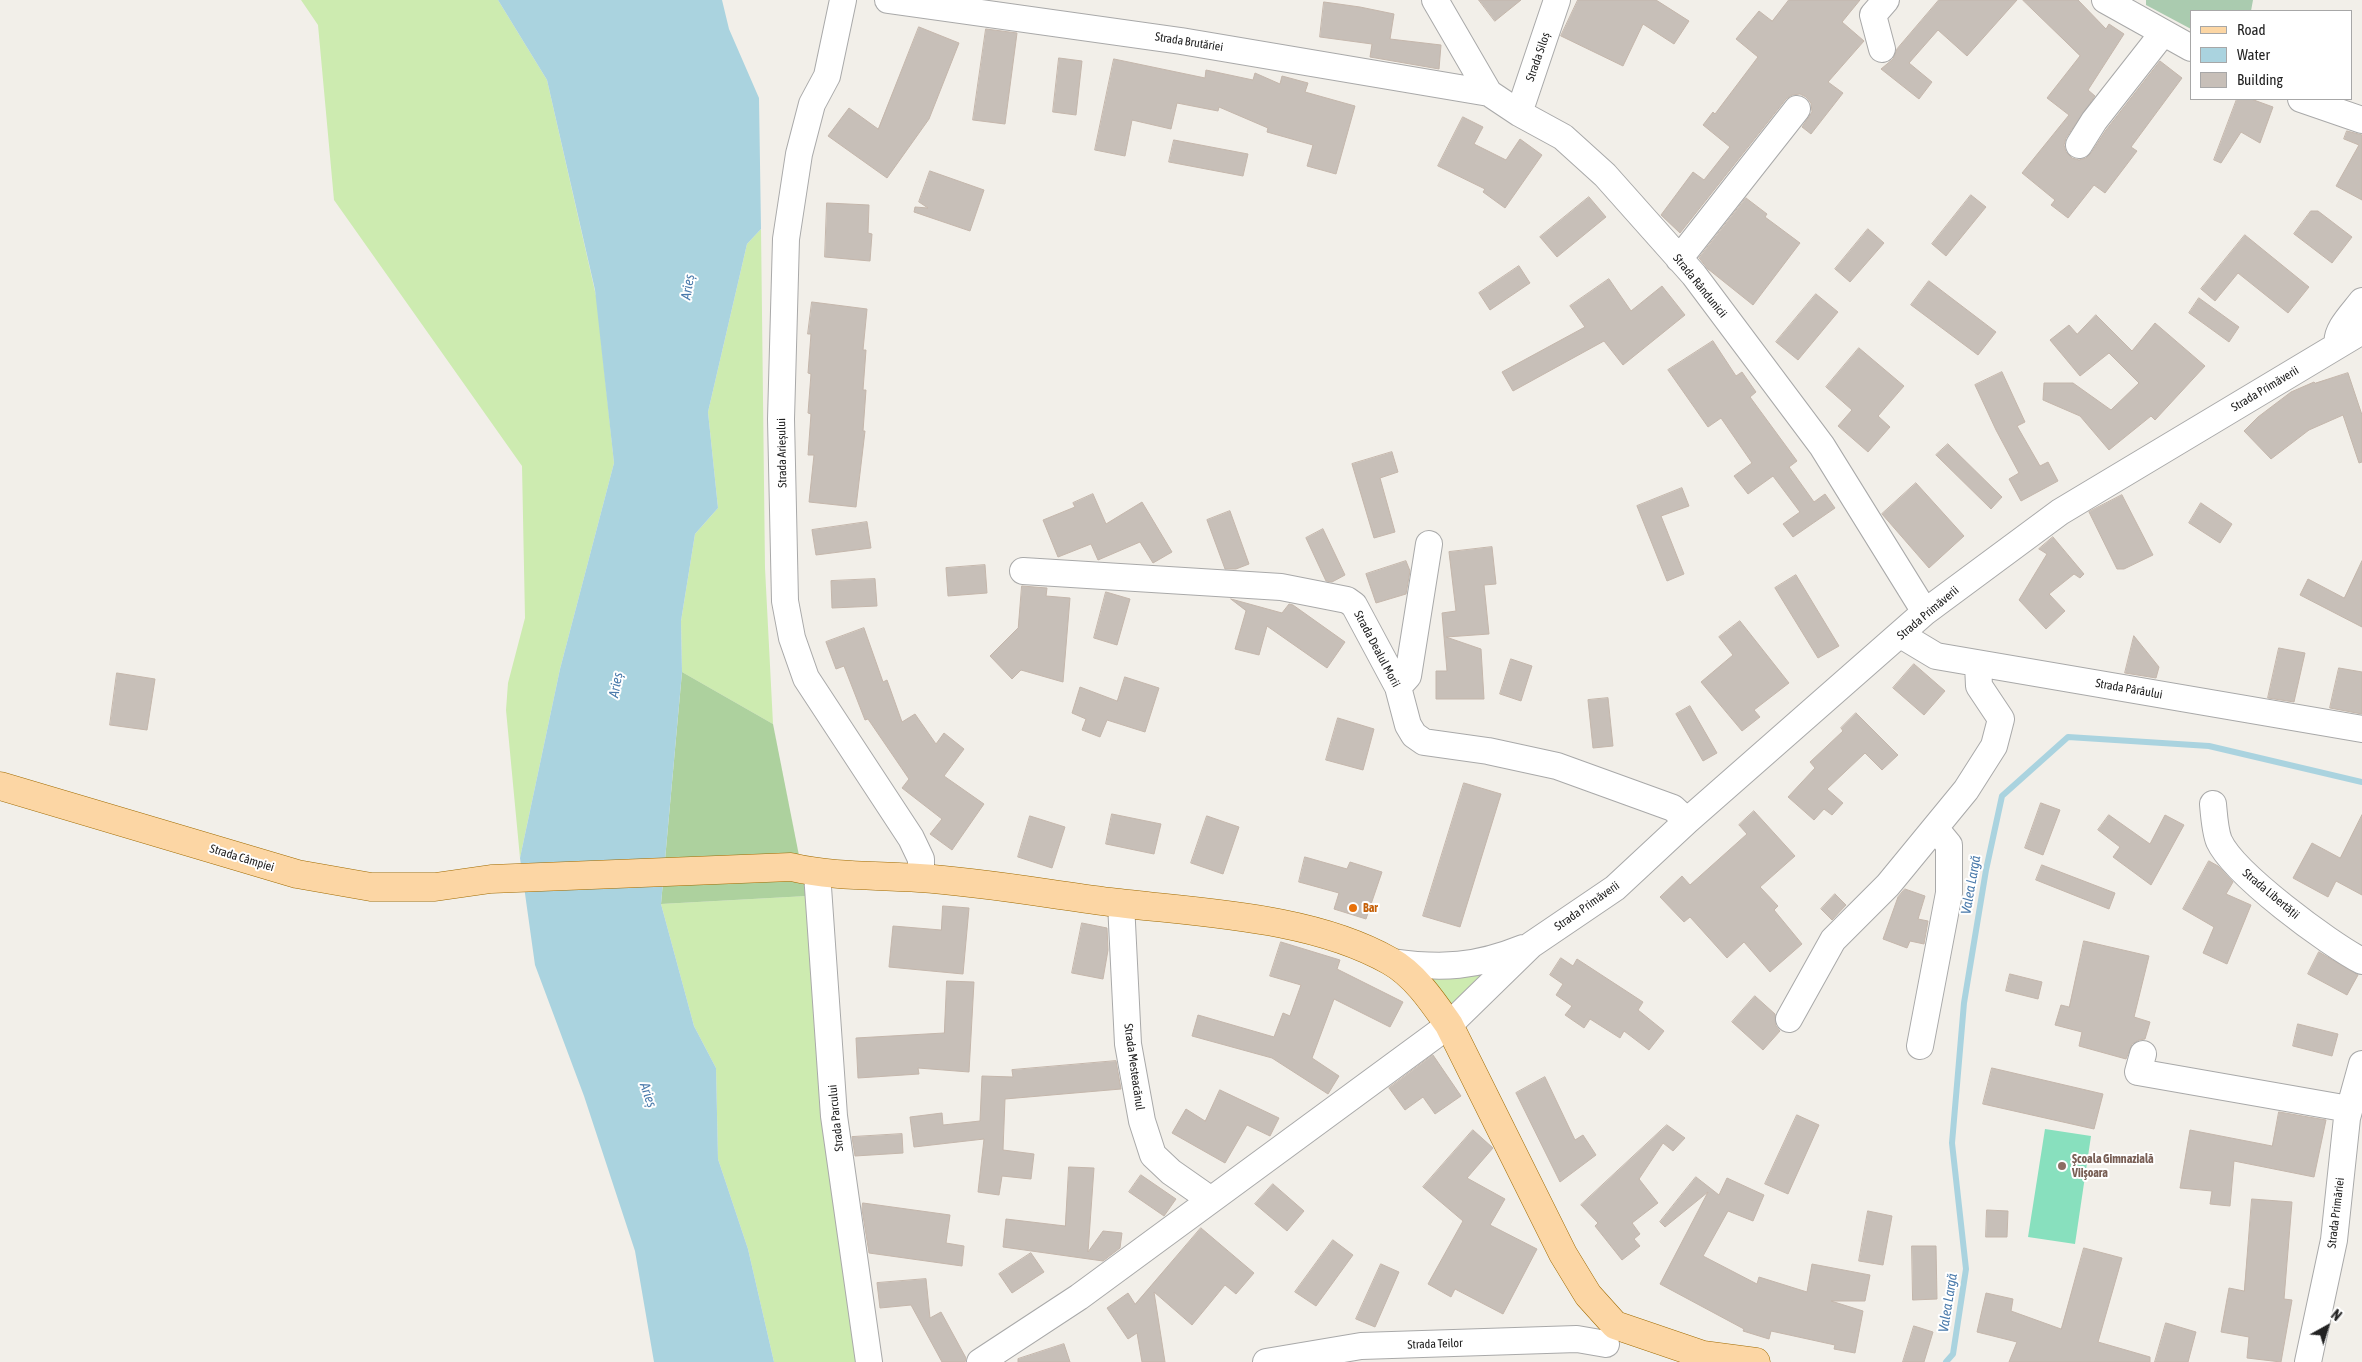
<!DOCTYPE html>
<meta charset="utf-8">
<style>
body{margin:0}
#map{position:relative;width:2362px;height:1362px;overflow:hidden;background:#f2efe9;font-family:"Asap Condensed",sans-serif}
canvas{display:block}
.legend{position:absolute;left:2190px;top:10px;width:162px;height:90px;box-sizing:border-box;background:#fff;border:1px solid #a7a7a7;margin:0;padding:6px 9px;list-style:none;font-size:15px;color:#222}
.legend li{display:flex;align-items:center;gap:10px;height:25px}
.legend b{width:25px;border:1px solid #a7a7a7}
.north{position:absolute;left:2302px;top:1302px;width:50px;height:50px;-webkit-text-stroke:4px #fff;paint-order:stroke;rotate:39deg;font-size:14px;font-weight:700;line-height:20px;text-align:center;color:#222}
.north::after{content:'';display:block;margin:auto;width:18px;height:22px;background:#222;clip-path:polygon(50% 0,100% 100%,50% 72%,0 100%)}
</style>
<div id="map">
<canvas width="2362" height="1362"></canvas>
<ul class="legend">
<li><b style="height:6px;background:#fcd6a4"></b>Road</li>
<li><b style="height:14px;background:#aad3df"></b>Water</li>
<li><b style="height:14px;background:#c7bfb8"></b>Building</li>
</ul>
<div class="north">N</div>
</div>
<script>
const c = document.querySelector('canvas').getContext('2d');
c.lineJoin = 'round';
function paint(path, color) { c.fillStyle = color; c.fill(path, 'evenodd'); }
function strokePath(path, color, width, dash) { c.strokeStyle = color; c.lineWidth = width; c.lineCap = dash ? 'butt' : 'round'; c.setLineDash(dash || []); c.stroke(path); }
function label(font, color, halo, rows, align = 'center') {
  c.font = font + ' "Asap Condensed",sans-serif'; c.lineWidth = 4; c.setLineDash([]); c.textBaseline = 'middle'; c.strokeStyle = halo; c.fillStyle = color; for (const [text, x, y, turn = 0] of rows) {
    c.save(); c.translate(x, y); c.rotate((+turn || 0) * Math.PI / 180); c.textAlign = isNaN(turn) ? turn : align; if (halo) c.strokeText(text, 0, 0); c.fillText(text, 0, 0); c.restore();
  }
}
paint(new Path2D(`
 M301,0h197l49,80 50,220 17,163 -54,206 -40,189 -14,-148 2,-27 17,-65 -3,-152 -188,-266 -16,-175z
 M761,229l4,339 8,156 -91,-52 -1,-51 14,-87 23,-26 -10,-96 39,-168z
 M807,896l66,466h-99l-26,-113 -30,-90 -2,-91 -22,-42 -33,-122z
 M1501,963l-47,49 -35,-39z`), '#cdebb0');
paint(new Path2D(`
 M682,672l91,52 34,172 -146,8z`), '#add19e');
paint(new Path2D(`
 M2146,0h107l-2,11h-60v18l-45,-24z`), '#aacbaf');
paint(new Path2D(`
 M2045,1129l46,7 -16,108 -47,-7z`), '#88e0be');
paint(new Path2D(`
 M498,0h224l7,29 30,69 2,131 -14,15 -39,168 10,96 -23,26 -14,87 1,51 -21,232 33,122 22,42 2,91 30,90 26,113h-120l-19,-111 -51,-155 -49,-131 -15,-107 40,-189 54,-206 -19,-173 -48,-210z`), '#aad3df');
strokePath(new Path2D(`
 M1946,1362l7,-8 13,-85 -14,-126 12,-140 22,-133 16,-74 66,-59 141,9 153,36`), '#aad3df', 6);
const building = new Path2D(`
 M1479,0h42l-26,21z
 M1578,0h78l33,21 -15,23 -31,-20 -20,42 -62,-30z
 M1789,0h71l-18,22 22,19 -36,41 15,11 -32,41 -9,-7 10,-15 -1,-9 -5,-6 -6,-3 -8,1 -6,4 -106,134 -19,-18 32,-43 11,8 26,-33 -27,-22 10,-13 2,2 43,-57 -22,-18 23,-28 13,10z
 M1939,0h78l-50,56 -29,-26 -29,33 23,19 -13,17 -38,-30 12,-10 4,-10z
 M2023,0h55l28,29 3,-5 15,10 -36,56 7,6 -29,42 -2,7 2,7 6,6 7,2 7,-2 5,-5 15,-23 54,-69 22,17 -51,69 6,4 -32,42 -11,-8 -26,33 -17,-13 4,-5 -33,-27 47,-58 -22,-17 33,-42z
 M1324,2l36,5 34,7 -4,25 51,6 -2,24 -69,-12 2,-13 -52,-7z
 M919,27l40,16 -30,76 -42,59 -59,-42 21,-28 29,21z
 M986,29l31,4 -12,91 -32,-4z
 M1059,58l23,3 -6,54 -23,-3z
 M1114,59l91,19 1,-8 47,10 2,-7 25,11 2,-8 26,7 -3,9 50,14 -19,68 -29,-8 6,-21 -46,-13 1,-4 -49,-21 -1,4 -41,-8 -6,26 -39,-9 -7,36 -30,-6z
 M2237,99h14l22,8 -13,36 -19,-11 -20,31 -7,-3z
 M1463,117l20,10 -9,17 32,16 14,-21 22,16 -37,53 -22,-16 2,-3 -47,-23z
 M2347,131l15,4v65l-26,-14 23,-41 -15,-6z
 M1174,140l74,14 -5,22 -74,-14z
 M930,171l54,19 -14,41 -56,-19 1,-5 13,1 -9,-6z
 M1971,195l15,12 -40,49 -14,-12z
 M1589,197l17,20 -49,40 -17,-20z
 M1746,198l21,16 -2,3 35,26 -47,62 -45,-36 -9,-11z
 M827,203l42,2 -1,28 4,1 -2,27 -45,-4z
 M2311,211h7l34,26 -20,26 -38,-29z
 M1868,229l16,14 -34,39 -15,-13z
 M2245,235l64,52 -21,26 -50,-40 -23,28 -14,-12z
 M1519,266l11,17 -40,27 -11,-17z
 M1609,279l22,32 31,-25 23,29 -62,50 -19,-24 -91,50 -11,-19 83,-45 -15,-21z
 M1929,281l67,51 -18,23 -67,-50z
 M1816,294l22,18 -40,48 -22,-18z
 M2199,298l40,29 -10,15 -40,-29z
 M812,302l55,7 -4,41h3l-3,40h3l-3,41h2l-9,76 -47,-5 5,-47h-6l3,-41 -3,-1 3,-39 -3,-1 3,-39h-3z
 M2096,315l36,36 23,-28 50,43 -50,54 -4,-4 -42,34 -29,-34 -37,-16 1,-17h29l38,27 28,-27 -30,-30 -29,23 -30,-36 19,-15 8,9z
 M1713,341l23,35 6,-4 14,20 -6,5 47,64 -8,6 25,35 11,-8 10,14 -42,29 -10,-13 17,-12 -27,-36 -25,18 -14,-18 18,-13 -31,-45 -13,9 -40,-57z
 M1859,348l45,38 -26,30 12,11 -22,25 -30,-26 14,-16 -26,-23z
 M2002,372l23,50 -8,4 23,40 8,-4 10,19 -37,20 -12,-22 10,-6 -23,-43 -21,-45z
 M2348,373l14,42v47l-3,1 -16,-48 -34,15 -38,29 -27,-28 14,-14 33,-25 23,-10 1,1z
 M1948,444l54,53 -11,12 -55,-54z
 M1392,452l6,20 -18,6 15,54 -21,6 -22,-74z
 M1916,483l48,53 -35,32 -47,-54z
 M1682,488l7,18 -28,10 23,58 -17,7 -30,-75z
 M1093,494l13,30 36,-22 30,50 -19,11 -13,-21 -42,18 -7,-16 -33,13 -15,-37 32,-13 -2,-4z
 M2122,495l31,60 -29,14h-7l-28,-57z
 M2201,503l31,21 -12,19 -31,-20z
 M1230,511l19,53 -13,5h-11l-18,-49z
 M867,522l4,26 -55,7 -4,-25z
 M1323,529l22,46 -13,7 -6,-1 -20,-43z
 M2053,537l31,37 -4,4 -6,-4 -25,20 16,17 -19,18 -27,-29 28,-46 -8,-5z
 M1492,547l4,37 -12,1 5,49 -43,3 35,12 3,50h-48v-28h11l-5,-58 14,-2 -7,-59z
 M1406,561l4,10 -4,23 -30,9 -10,-29z
 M2362,561v66l-62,-32 8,-16 36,19z
 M985,565l2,28 -39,3 -2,-28z
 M1796,575l43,71 -21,12 -43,-70z
 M875,579l2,27 -45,2 -1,-27z
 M1022,586l25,2 -1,8 24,2 -7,84 -42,-12 -9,9 -22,-23 28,-28z
 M1106,592l24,7 -13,46 -23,-7z
 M1231,599l51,14 7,-9 4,1 52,37 -18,26 -60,-42 -8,29 -24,-6 11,-38z
 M1740,621l49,62 -35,27 6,7 -18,14 -41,-49 32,-27 -14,-18z
 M864,628l19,54 4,-2 15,42 13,-8 21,30 8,-11 20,16 -20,27 40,28 -32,46 -22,-16 12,-15 -40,-31 7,-9 -41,-60 -3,1 -21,-54 -8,3 -10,-27z
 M2134,636l25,31 -3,11 -31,-5z
 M2279,648l26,5 -11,49 -26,-4z
 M1511,659l21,7 -11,35 -21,-7z
 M1914,664l31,27 -21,24 -31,-27z
 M2339,668l23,4v42l-32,-6z
 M117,673l38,6 -8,51 -37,-5z
 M1125,677l34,11 -14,44 -38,-12 -7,17 -18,-7 4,-11 -14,-6 8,-26 37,14z
 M1608,698l5,48 -20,2 -5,-48z
 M1690,706l27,47 -14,8 -27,-47z
 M1856,713l42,42 -16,15 -17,-17 -38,36 16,14 -11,12 -8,-6 -10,11 -26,-23 27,-29 -5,-6 33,-31 -2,-3z
 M1338,718l36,11 -11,41 -37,-10z
 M1464,783l37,11 -41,133 -37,-11z
 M2041,803l19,7 -17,45 -18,-7z
 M1754,811l41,45 -35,31 18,19 -4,4 28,34 -32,28 -26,-30 -17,16 -37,-41 -6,5 -24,-25 22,-21 8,9 57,-51 -8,-9z
 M1112,814l49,10 -7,30 -48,-10z
 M2109,815l41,29 15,-29 19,10 -33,60 -38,-28 7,-10 -22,-17z
 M2362,815v80l-26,-14 -8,16 -35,-19 19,-35 28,15z
 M1030,816l35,11 -13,41 -34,-11z
 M1207,816l32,11 -16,47 -32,-11z
 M1305,857l42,12 3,-7 32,10 -16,47 -32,-10 5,-16 -40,-11z
 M2209,861l9,5 15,16 -7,12 25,11 -24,59 -24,-11 11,-26 -31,-18z
 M2042,865l73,28 -6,16 -73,-29z
 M1905,889l20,7 -7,23 10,2 -4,23 -14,-3 -3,7 -24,-9 15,-42z
 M1835,894l11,11 -14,15 -11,-11z
 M943,906l26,2 -6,66 -74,-7 4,-41 48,4z
 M1082,923l25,5 1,22 -5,29 -31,-6z
 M2084,941l65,15 -15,61 16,5 -5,17 -6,1 -7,4 -6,15 -47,-13 3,-14 -27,-7 6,-20 8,2z
 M1281,942l59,18 -3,9 66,33 -13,25 -56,-28 -22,59 27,18 -11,18 -56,-36 -80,-22 6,-21 76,22 9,-24 7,3 11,-31 -31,-9z
 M2319,952l39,23 -11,20 -39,-21z
 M1561,958l12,8 4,-7 66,43 -5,8 26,21 -15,19 -25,-19 -4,7 -30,-19 -6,9 -19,-13 7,-9 -16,-11 7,-11 -13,-9z
 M2010,974l32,8 -4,17 -32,-8z
 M947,981l27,1 -5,90 -51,-4 1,6 -61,4 -2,-40 88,-5z
 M1755,996l20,18 1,12 4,5 -17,19 -31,-28z
 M2298,1024l40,10 -6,22 -39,-10z
 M1433,1055l28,41 -26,18 -12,-17 -18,13 -16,-22z
 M1116,1061l5,28 -116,10 -2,51 31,4 -3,25 -29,-3 -3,19 -21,-3 6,-53 -70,8 -4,-30 32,-4 1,12 37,-4 2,-45 31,1 -1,-7z
 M1992,1068l111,26 -9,35 -111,-25z
 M1545,1077l30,63 8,-5 13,20 -36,27 -44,-89z
 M1220,1090l59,28 -9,18 -23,-11 -22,38 -53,-30 14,-24 19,12z
 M2279,1112l47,8 -12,57 -80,-16 -4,45 -20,-2 2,-13 -32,-3 10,-58 82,16z
 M1797,1115l22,10 -31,69 -23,-10z
 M1667,1125l18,13 -12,13 -10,-8 -24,36 19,24 -26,20 8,11 -6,5 6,7 -18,14 -27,-34 3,-3 -17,-18z
 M1473,1130l20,18 -26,30 38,21 -15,26 47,24 -34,65 -48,-25 -4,8 -23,-13 35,-63 -40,-34z
 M902,1134l1,19 -48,3 -3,-19z
 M1069,1167l25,1 -6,84 15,-21 19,2 -2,15 -17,13 -100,-14 3,-28 59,7z
 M1141,1175l35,24 -12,17 -35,-24z
 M1696,1177l23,18 8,-17 37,17 -11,26 -25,-10 -25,45 54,28 2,-7 48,15 5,-28 58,11 -5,26h-34l32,10 -8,42 -21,-4 1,-4 -64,-14 -2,8 -26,-8 1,-2 -84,-45 48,-92 -43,35 -5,-5z
 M1273,1184l31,27 -17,20 -32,-27z
 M2252,1199l40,3 -8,97 8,1 -11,62 -34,-4 2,-21 -28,-5 8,-44 15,3z
 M863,1203l87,12 -4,28 18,3 -2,20 -93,-13 -7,-44z
 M1987,1210l21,1 -1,26h-21z
 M1868,1211l24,5 -9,49 -24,-4z
 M1201,1228l53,45 -18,21 -11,-9 -33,40 -38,-33 11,70h-23l-5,-29 -9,6 -21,-31 21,-15 7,11z
 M1333,1240l20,15 -37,51 -21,-14z
 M1912,1246h24l1,53 -24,1z
 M2084,1248l38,10 -24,84 52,15v5h-141l8,-20 -40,-10 9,-39 27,6 -2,12 50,18z
 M1031,1253l13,19 -32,21 -13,-19z
 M1381,1264l18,8 -24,55 -19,-8z
 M926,1279l4,39 11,-6 25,46 -1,4h-23l-31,-57 -31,3 -3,-25z
 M2166,1323l30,9 -8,30h-33z
 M1914,1326l19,6 -9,30h-21z
 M1064,1344l6,18h-52v-3z`);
paint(building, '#c7bfb8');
strokePath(building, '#c4b6ab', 1);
const minor = new Path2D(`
 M843,0l-16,76 -15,28 -13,50 -13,85 -5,180 4,182 7,37 14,40 105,160 10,21v19
 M888,0l293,41 308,52
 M1435,0l54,93 30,20 44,24 42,38 89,100 128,171 103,166
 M2105,0l86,48
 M1882,49l-9,-34 13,-15
 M2301,99l61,21
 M1519,113l38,-113
 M2079,145l15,-24 69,-88
 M1679,259l118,-150
 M2338,345c-4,-14 16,-33 24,-44
 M1023,571l258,16 66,13 7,5 44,82 10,38 6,10 10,7 64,9 69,15 116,42 14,13
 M1901,635l35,21 426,73
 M1398,687l10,-11 21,-132
 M2213,804c1,11 2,27 6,37 15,33 110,103 143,120
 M817,873l17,243 35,246
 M1121,903l7,141 14,77 11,34 18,17 40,28
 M1392,962c50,7 84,5 131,-14
 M1789,1019l44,-79 55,-55 78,-95 28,-44 7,-27 -22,-33 -1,-22
 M1920,1046l29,-153v-48l-14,-17
 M2143,1054l-5,18 211,37
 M980,1362l99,-65 370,-272 82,-80 84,-57 72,-67 238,-209 135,-100 302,-181
 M1266,1362l95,-16 216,-7 29,5
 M2308,1362l26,-122 13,-122 15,-54`);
const major = new Path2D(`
 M0,786l297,88 74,13h64l56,-8 300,-12c42,10 85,8 128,11 64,4 128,16 191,24 90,11 201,14 280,59 25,14 43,41 59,64l114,229 25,41 27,30 88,30 53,7`);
strokePath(minor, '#a9a9a9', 28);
strokePath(major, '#a06b00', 29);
strokePath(minor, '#fff', 26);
strokePath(major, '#fcd6a4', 28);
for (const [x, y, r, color] of [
 [1353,908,5,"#e8710a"],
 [2062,1166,5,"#8d6e63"]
]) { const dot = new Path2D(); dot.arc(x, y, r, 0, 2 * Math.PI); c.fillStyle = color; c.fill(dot); strokePath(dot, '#fff', 2); }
label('12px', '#222', '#fff', [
 ["Strada Brutăriei",1189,42,9],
 ["Strada Siloș",1538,57,-71],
 ["Strada Rândunicii",1700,286,51],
 ["Strada Primăverii",2265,389,-31],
 ["Strada Arieșului",782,453,-91],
 ["Strada Primăverii",1928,613,-40],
 ["Strada Dealul Morii",1377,649,62],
 ["Strada Pârâului",2129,689,10],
 ["Strada Câmpiei",242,858,17],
 ["Strada Libertății",2271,894,40],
 ["Strada Primăverii",1587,906,-35],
 ["Strada Mesteacănul",1134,1067,82],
 ["Strada Parcului",836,1118,-96],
 ["Strada Primăriei",2336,1213,-83],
 ["Strada Teilor",1435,1344,-2]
]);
label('bold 12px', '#c56008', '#fff', [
 ["Bar",1363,908]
], 'left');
label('bold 12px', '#785e54', '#fff', [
 ["Şcoala Gimnazială",2072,1159],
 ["Viişoara",2072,1173]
], 'left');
label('italic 14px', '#4a7aab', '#fff', [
 ["Arieș",688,287,-81],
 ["Arieș",616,685,-79],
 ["Valea Largă",1971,885,-80],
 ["Arieș",648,1095,71],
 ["Valea Largă",1948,1303,-81]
]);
</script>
